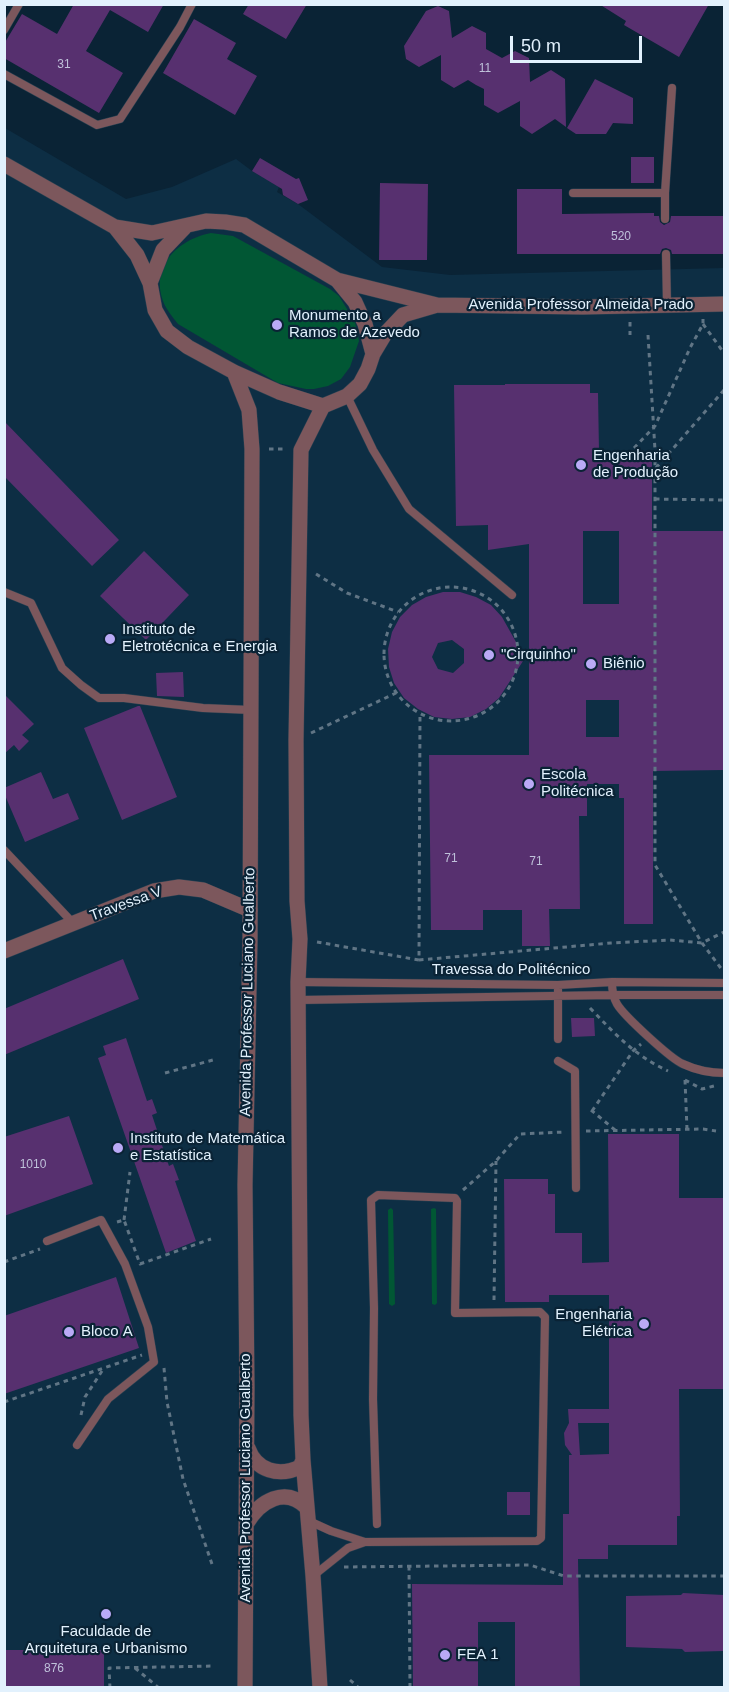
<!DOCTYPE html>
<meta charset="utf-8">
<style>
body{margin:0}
#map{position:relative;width:729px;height:1692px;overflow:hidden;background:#0a2335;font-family:Arial,sans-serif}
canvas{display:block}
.frame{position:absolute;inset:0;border:6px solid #e2f1fd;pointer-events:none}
.scale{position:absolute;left:510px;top:36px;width:132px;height:27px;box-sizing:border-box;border:3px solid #e2f1fd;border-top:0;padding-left:8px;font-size:18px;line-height:21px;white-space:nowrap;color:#e2f1fd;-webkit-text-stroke:4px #0a2335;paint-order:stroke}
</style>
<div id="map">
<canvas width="729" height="1692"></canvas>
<div class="frame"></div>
<div class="scale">50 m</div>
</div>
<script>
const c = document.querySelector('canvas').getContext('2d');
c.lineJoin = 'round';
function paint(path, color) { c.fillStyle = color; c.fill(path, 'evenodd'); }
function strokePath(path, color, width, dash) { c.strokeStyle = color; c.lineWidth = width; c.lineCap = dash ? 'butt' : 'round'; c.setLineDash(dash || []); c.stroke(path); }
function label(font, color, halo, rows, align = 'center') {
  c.font = font + ' Arial,sans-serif'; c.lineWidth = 4.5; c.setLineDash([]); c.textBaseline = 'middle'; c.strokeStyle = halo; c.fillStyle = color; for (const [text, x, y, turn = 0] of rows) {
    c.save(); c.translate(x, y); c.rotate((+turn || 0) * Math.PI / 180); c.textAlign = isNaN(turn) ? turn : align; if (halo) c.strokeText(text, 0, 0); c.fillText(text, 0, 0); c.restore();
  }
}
paint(new Path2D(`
 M5,128l121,71 46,-12 64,-28 16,12 27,16 -2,5 21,12 84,63 68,8 274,-7v1419h-719z`), '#0d2e44');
paint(new Path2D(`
 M211,233l22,3 97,53 9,7 16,26 4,19 -9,26 -9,12 -13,7 -14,3h-8l-28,-6 -100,-59c-4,-5 -8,-10 -11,-15 -21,-38 8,-69 44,-76z
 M391,1208l2,2 2,94 -3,2 -3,-2 -1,-94z
 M434,1208l2,1 1,94 -2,2 -3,-1 -1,-95z`), '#015734');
paint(new Path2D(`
 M74,4h90l-16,28 -38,-22 -24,41 37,22 -24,40 -95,-55v-14l18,-30 35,20z
 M249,4h58l-21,35 -43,-25z
 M599,4h110l-30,53 -55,-32 2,-4z
 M438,6l11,5 3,27 20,-12 14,7v16l16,9 13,-7 14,7 1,24 21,-12 14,9 1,48 -11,-8 -23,15 -12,-8v-25l-22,12 -14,-8v-16l-8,-4 -8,-5 -14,8 -13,-8v-25l-22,12 -13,-8 -2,-13 22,-35z
 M194,19l42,24 -9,16 30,17 -22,39 -72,-42z
 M595,79l38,19v26l-20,-1 -7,11h-30l-9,-6z
 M631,157h23v26h-23z
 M260,158l36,21 3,-1 9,22 -10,4 -15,-9 -1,-6 -30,-18z
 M380,183l48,1 -1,76h-48z
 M517,189h45v25l92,-1v3h5l1,6 4,3 6,-3 1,-6h53v38h-52l-1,-4 -5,-2 -4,1 -2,5h-143z
 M505,384h85v9h8l1,58 53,2v78h72v239l-71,1v153h-29v-126h-5v-14h-32v32h-8l1,93h-31l1,37h-28v-36h-39v20h-52l-2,-175h100v-211l-41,6v-25l-32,1 -2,-141h51zM583,531h36v73h-36zM586,700h33v37h-33z
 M4,421l115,119 -27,26 -88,-90z
 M144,551l45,44 -43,45 -46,-44z
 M443,592h17l16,5 15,8 11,12 23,41 -26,40 -13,11 -16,8 -18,2 -18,-2 -16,-8 -14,-11 -10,-15 -5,-16 -1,-18 4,-17 8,-15 12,-12 14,-8zM452,640l12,9v14l-11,10 -15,-4 -6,-12 6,-14z
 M183,672l1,25 -27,-1 -1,-23z
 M4,694l30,30 -12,11 7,6 -10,10 -5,-6 -10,9z
 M138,706h2l37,91 -55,23 -38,-92z
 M41,772l12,27 15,-6 11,26 -54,23 -21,-49v-5z
 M123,959l16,40 -135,56v-46z
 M571,1018h23l1,18 -23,1z
 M126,1038l21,63 5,-2 5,14 -5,2 17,51 4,-2 6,16 -4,1 21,60 -30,12 -68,-195 8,-3 -3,-9z
 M69,1116l24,68 -89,32v-79z
 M608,1134h71v64h45v191h-45l1,127h-3v29h-69v14h-30l2,129h-65v-66h-37v66h-65l-1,-104 151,1v-71h6v-59h3l-7,-10 -1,-12 5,-10 -1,-14h41v-114h-60v7h-44l-1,-123h44v15h7v39h27v30l27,-1zM578,1423h31v31l-29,1z
 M116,1277l23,71 -135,46v-78z
 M507,1492h23v23h-23z
 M683,1593l41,2v56l-39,1 -3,-3 -56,-2v-51l55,-1z
 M4,1650h100v38h-100z`), '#57306f');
const service = new Path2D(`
 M4,30l15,-26
 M4,74l93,51 23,-6 60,-92 12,-23
 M573,193h92l7,-105
 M665,193v26
 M666,254l1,51
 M347,396l26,54 36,59 103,86
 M4,592l27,11 31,65 19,17 18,13h25l79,10 48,2
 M4,850l70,74
 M298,982l260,3 54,-3 112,1
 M612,982c0,9 1,15 5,22 7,12 54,55 66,60 13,6 28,9 41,9
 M558,985v54
 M299,1000l313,-5h112
 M558,1061l17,10 1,117
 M47,1241l54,-21 24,44 23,63 6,35 -46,37 -31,46
 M309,1521l22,10 34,11 172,-1 4,-3 4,-221 -5,-5 -85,1 2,-112 -2,-3 -77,-3 -7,5 3,108 -1,91 4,125
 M313,1576l35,-28 17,-6`);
const minor = new Path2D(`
 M4,951l150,-60 25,-4 24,3 47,20`);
const tertiary = new Path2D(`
 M4,164l111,63 22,28 13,28
 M186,226l-23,24 -13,33 5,27 12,21 21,16 46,25 45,20 44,14 24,-10 13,-12 8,-15 5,-15 12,-20 18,-19 34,-10
 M115,227l37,6 54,-12 19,1 19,3 93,55 18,22 10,22 8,30
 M337,280l100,25 146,2 141,-3
 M234,372l15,38 3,39 -2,492 -5,244 2,202 -2,301
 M248,1448c8,23 31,29 52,19l3,-7
 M247,1523c13,-22 38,-37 59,-16
 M320,1688l-7,-112 -10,-116 -2,-45 -3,-433 2,-43 -3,-38 -1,-161 5,-290 22,-44`);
strokePath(service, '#284051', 9);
strokePath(minor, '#284051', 16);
strokePath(tertiary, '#284051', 16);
strokePath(new Path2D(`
 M630,322v13
 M703,324l21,29
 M648,335l7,115v415l47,78 21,28
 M634,448l21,-22 35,-78 13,-24v-5
 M269,449h17
 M656,468l68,-78
 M655,499l69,1
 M316,574l31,19 51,19
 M384 654a67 67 0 1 1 134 0a67 67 0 1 1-134 0Z
 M311,733l85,-40
 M317,942l102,18 1,-246
 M419,960l192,-17 59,-3 32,3 22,-11
 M590,1008c26,27 44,47 78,63
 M165,1073l48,-13
 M685,1080l17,9 12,-3
 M685,1080l2,49
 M591,1110l24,20
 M592,1111l41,-60 8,-7
 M586,1131l117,-2 13,2
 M463,1190l33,-29 24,-27 45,-2
 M124,1220l6,-48
 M117,1222l7,-2 16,44 71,-25
 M4,1262l36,-13
 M494,1300l2,-139
 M164,1368l3,34 16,77 30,88
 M4,1402l138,-47
 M81,1415l4,-18 19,-29
 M409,1566l1,122
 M344,1567l186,-2 34,11h160
 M135,1668l24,20
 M350,1680l9,8
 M110,1688l-1,-20 105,-2`), '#607585', 3, [4.5, 4.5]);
strokePath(service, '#7c575c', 8);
strokePath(minor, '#7c575c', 15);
strokePath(tertiary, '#7c575c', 15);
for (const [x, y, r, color] of [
 [277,325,6,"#baaaf6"],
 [581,465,6,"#baaaf6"],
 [110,639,6,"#baaaf6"],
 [489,655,6,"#baaaf6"],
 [591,664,6,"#baaaf6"],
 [529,784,6,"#baaaf6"],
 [118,1148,6,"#baaaf6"],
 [644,1324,6,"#baaaf6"],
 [69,1332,6,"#baaaf6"],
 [106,1614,6,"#baaaf6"],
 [445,1655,6,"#baaaf6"]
]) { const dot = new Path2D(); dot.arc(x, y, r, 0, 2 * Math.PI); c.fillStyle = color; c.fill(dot); strokePath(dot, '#0a2335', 2); }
label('12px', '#bfc1da', null, [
 ["31",64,65],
 ["11",485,69],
 ["520",621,237],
 ["71",451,859],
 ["71",536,862],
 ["1010",33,1165],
 ["876",54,1669]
]);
label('15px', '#e2f1fd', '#0a2335', [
 ["Avenida Professor Almeida Prado",581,305],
 ["Travessa V",126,904,-20],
 ["Travessa do Politécnico",511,970],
 ["Avenida Professor Luciano Gualberto",248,992,-89],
 ["Avenida Professor Luciano Gualberto",246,1478,-90]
]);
label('15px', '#e2f1fd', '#0a2335', [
 ["Monumento a",289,316],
 ["Ramos de Azevedo",289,333],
 ["Engenharia",593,456],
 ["de Produção",593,473],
 ["Instituto de",122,630],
 ["Eletrotécnica e Energia",122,647],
 ["\"Cirquinho\"",501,655],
 ["Biênio",603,664],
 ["Escola",541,775],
 ["Politécnica",541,792],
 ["Instituto de Matemática",130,1139],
 ["e Estatística",130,1156],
 ["Engenharia",632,1315,"right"],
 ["Elétrica",632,1332,"right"],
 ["Bloco A",81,1332],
 ["Faculdade de",106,1632,"center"],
 ["Arquitetura e Urbanismo",106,1649,"center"],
 ["FEA 1",457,1655]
], 'left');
</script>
